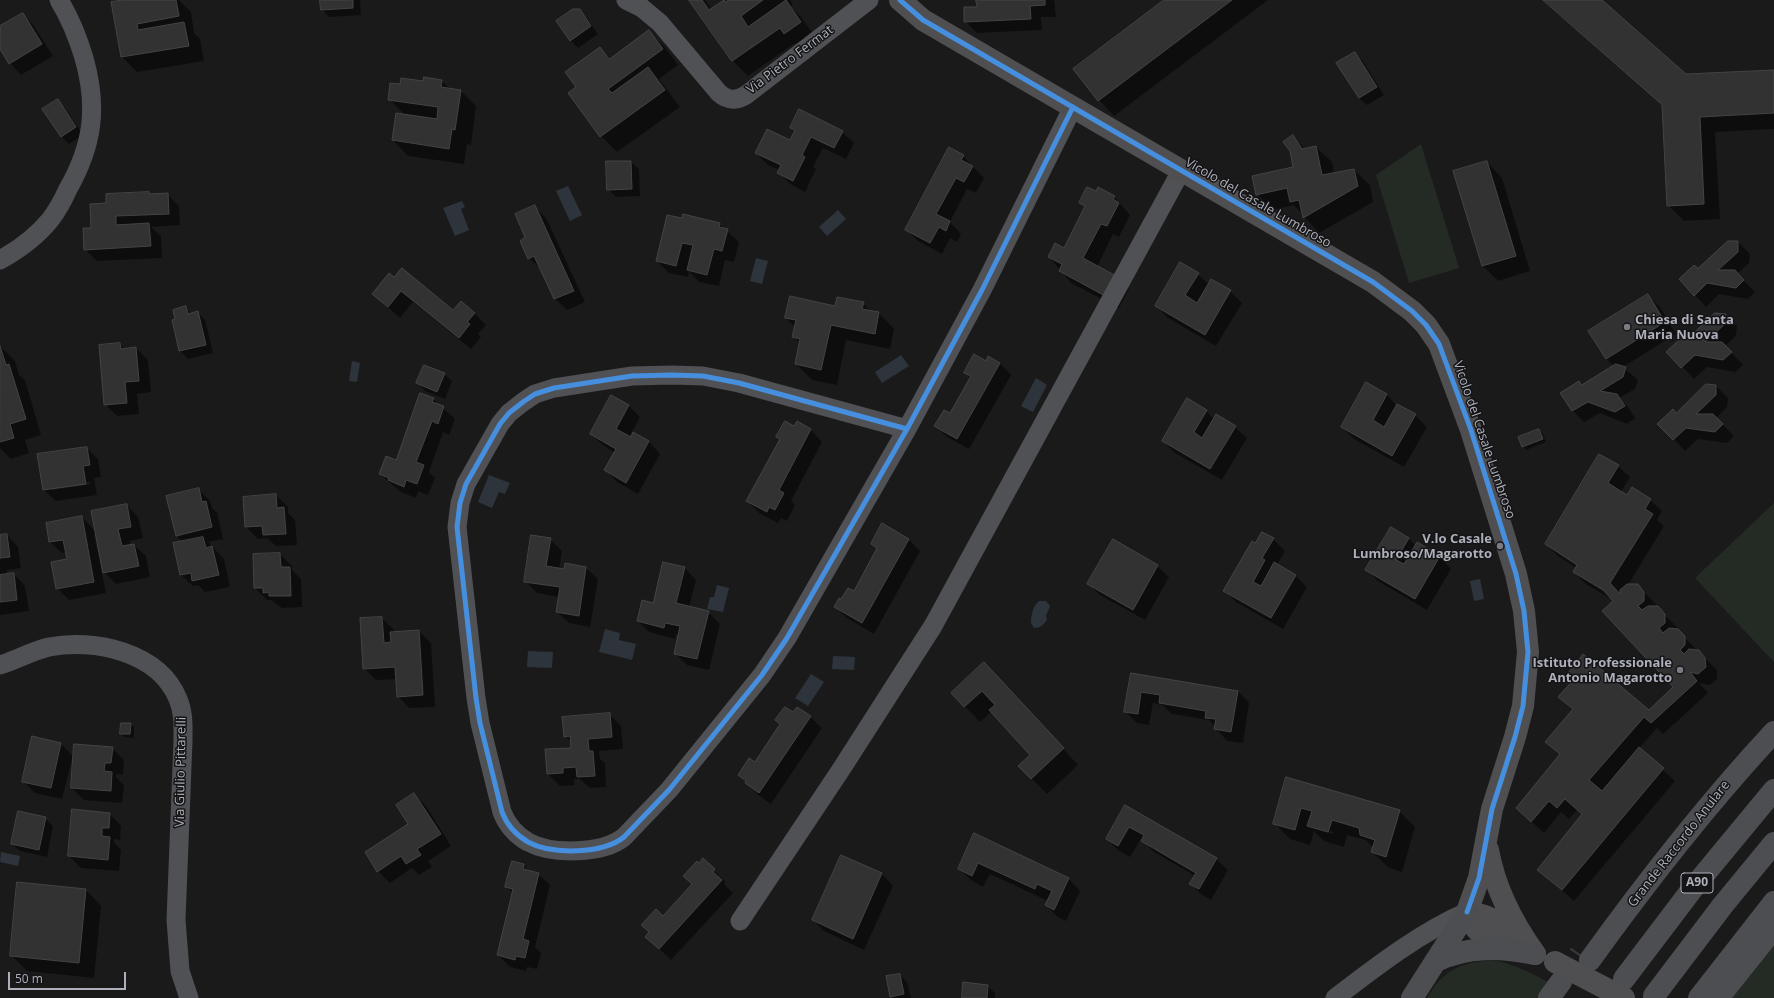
<!DOCTYPE html>
<style>
body{margin:0}
#map{position:relative;width:1774px;height:998px;overflow:hidden;background:#1a1a1b;font-family:"Open Sans",sans-serif}
canvas{display:block}
.scale{position:absolute;left:8px;top:972px;width:118px;height:18px;box-sizing:border-box;border:2px solid #adb0ba;border-top:0;padding-left:5px;font-size:12px;line-height:14px;white-space:nowrap;color:#adb0ba;-webkit-text-stroke:3px #151416;paint-order:stroke}
</style>
<div id="map">
<canvas width="1774" height="998"></canvas>
<div class="scale">50 m</div>
</div>
<script>
const c = document.querySelector('canvas').getContext('2d');
c.lineJoin = 'round';
function paint(path, color) { c.fillStyle = color; c.fill(path, 'evenodd'); }
function strokePath(path, color, width, dash) { c.strokeStyle = color; c.lineWidth = width; c.lineCap = dash ? 'butt' : 'round'; c.setLineDash(dash || []); c.stroke(path); }
function label(font, color, halo, rows, align = 'center') {
  c.font = font + ' "Open Sans",sans-serif'; c.lineWidth = 3; c.setLineDash([]); c.textBaseline = 'middle'; c.strokeStyle = halo; c.fillStyle = color; for (const [text, x, y, turn = 0] of rows) {
    c.save(); c.translate(x, y); c.rotate((+turn || 0) * Math.PI / 180); c.textAlign = isNaN(turn) ? turn : align; if (halo) c.strokeText(text, 0, 0); c.fillText(text, 0, 0); c.restore();
  }
}
paint(new Path2D(`
 M1421,144l38,124 -50,15 -33,-108z
 M1774,503v159l-79,-84z
 M1774,937v61h-45z
 M1491,960c22,3 39,13 59,23l-10,15h-113c16,-28 33,-35 64,-38z`), '#242b25');
paint(new Path2D(`
 M568,186l14,29 -12,6 -14,-30z
 M462,201l3,6 -4,2 8,21 -14,6 -12,-28z
 M838,210l8,9 -19,17 -8,-9z
 M756,258l12,3 -6,23 -12,-3z
 M901,355l8,11 -27,17 -7,-11z
 M352,361l8,2 -3,19 -8,-1z
 M1036,378l11,7 -14,27 -12,-6z
 M489,475l21,8 -5,11 -6,-2 -7,16 -14,-6z
 M1480,579l4,20 -10,2 -4,-20z
 M717,585l12,3 -6,24 -16,-3 3,-12h4z
 M1039,601h7l4,5 -4,10 1,4c-4,5 -6,8 -13,8l-3,-5c0,-8 2,-17 8,-22z
 M605,629l15,4 -1,7 17,4 -4,16 -33,-8z
 M528,651l25,1 -1,16 -25,-1z
 M833,656l22,1 -1,13 -22,-1z
 M811,674l13,8 -16,24 -13,-8z
 M1,852l19,4 -2,10 -18,-4z`), '#2e343c');
paint(new Path2D(`
 M129,0h50l12,12 3,21 6,6 4,22 -67,11 -15,-15z
 M321,0h39l1,15 -32,2 -7,-8z
 M690,0h15l7,10 14,-6 4,-4h60l3,5 -2,2 10,10 15,21 -16,11 -5,-6 -47,33 -15,-15z
 M977,0h77l2,17h-15l1,13 -65,3 -12,-12 13,-13z
 M1166,0h102l-154,116 -15,-16 -24,-31z
 M1542,0h58l86,75 88,-4v58l-59,3 5,87 -36,2 -16,-16 -5,-99z
 M579,10l8,8 11,16 -20,14 -8,-8z
 M23,14l11,12 19,30 -32,19 -11,-12 -10,-16v-20z
 M649,32l16,15 13,18 -19,14 21,28 -63,45 -16,-16 -31,-43 8,-6 22,-39 10,11z
 M1354,53l8,7 22,35 -17,10 -8,-7 -21,-34z
 M442,81l8,8 11,2 15,15 -5,39 -4,-1 -3,20 -56,-8 -15,-16 3,-26 9,1 -16,-16 35,-17z
 M57,100l8,8 18,27 -14,9 -7,-7 -18,-27z
 M791,128l51,4 12,11 -8,16 -23,-11 -10,19 3,2 -11,23 -15,-8 -12,-12 1,-2 -11,-5 -12,-12 34,-11 5,-10z
 M1293,136l12,13 11,-2 16,15 2,12 20,-4 16,15 3,17 -54,31 -25,-28 -21,5 -16,-16 38,-26z
 M963,156l21,22 -8,15 -9,-4 -17,33 11,12 -4,8 -7,-4 -8,16 -24,-13 -12,-11z
 M631,162l8,7 1,27 -24,1 -8,-8z
 M1487,162l15,16 28,93 -32,10 -16,-16z
 M149,193l2,2 16,-1 12,12 1,19 -29,2 10,9 1,22 -65,3 -12,-12 8,-20 14,-25z
 M1114,197l16,18 -11,22 -6,-3 -16,33 20,10 12,12 -10,19 -48,-25 -22,-26 15,-8 21,-41 -5,-6z
 M534,206l12,12 39,84 -18,8 -12,-11 -13,-29 -13,-12 -2,-21z
 M668,216l51,8 20,18 -5,20 -9,-2 -6,26 -20,-4 -10,-11 -1,6 -19,-4 -12,-12z
 M1738,242l12,12 -1,9 -12,11 18,18 -7,7 -29,-5 -13,13 -11,-12 3,-25z
 M389,274l64,38 21,1 12,12 -8,9 3,3 -10,12 -58,-47 -13,16 -27,-24z
 M1198,274l11,11 21,6 12,12 -26,43 -48,-28 -12,-12z
 M1648,296l12,11 16,27 -53,33 15,13 -3,9 -16,9 9,9 7,11 -8,6 -27,-11 -16,9 -11,-11 -12,-18 18,-11 3,4 32,-20 -8,-7z
 M863,303l8,9 8,1 15,16 -4,20 -44,-9 -9,45 -25,-5 -16,-16 4,-21 -7,-7 2,-9 -9,-9z
 M186,308l6,6 6,-1 7,7 8,33 -25,6 -8,-8 -7,-30 4,-1z
 M1725,315l12,11 -1,10 -11,10 18,19 -8,7 -28,-5 -13,12 -26,-27 17,-10z
 M120,344l5,5 11,-1 12,12 3,32 -14,2 2,20 -22,2 -12,-12z
 M0,346l15,15 4,14 6,5 16,55 -16,5 4,13 -18,6 -11,-11z
 M986,362l14,1 11,12 -42,74 -22,-12 -11,-12 14,-11 21,-36 -6,-6z
 M444,374l8,7 -7,18 -20,-8 -7,-8z
 M1367,384l20,11 10,11 18,9 12,12 -23,40 -50,-28 -12,-12z
 M1716,386l12,12 -1,9 -11,11 18,18 -7,7 -29,-4 -13,12 -26,-27 17,-10z
 M433,399l22,20 -6,16 -6,-3 -14,40 6,6 -7,17 -10,-4 -2,7 -15,-6 -21,-18 16,-13z
 M629,406l11,11 -11,20 2,1 3,-4 15,8 11,12 -22,40 -21,-12 -11,-12 9,-17 -12,-8 -12,-11z
 M1206,411l8,8 21,8 12,11 -25,42 -47,-27 -12,-12z
 M797,423l14,7 11,12 -31,59 4,4 -8,16 -6,-3 -3,5 -19,-10 -11,-12 32,-61 -3,-3 18,-10z
 M1539,430l4,4 3,8 -20,8 -3,-4z
 M86,448l12,11 3,18 -7,1 3,17 -41,6 -12,-11zM90,482l1,2 -39,6v-2z
 M1618,466l12,11 -9,15 7,4 22,4 12,11 -5,9 7,6 -36,59h9l19,19v3l13,12 8,8 -1,2 20,20v2h2l19,19v9l-7,6 -11,-2 9,10 -45,41 -6,-6 -18,20 36,33 -101,120 -36,-32 45,-54 -6,-5 -8,9 -8,-7 -17,21 -27,-25 44,-53 -14,-13 26,-32 -13,-13 89,14 25,-23 -60,-87 -28,-17 -12,-12 3,-4 -19,-12 -12,-12z
 M198,489l12,12 2,7 5,5 6,26 -15,3 16,17 6,28 -25,5 -7,-7 -5,1 -12,-11 2,-33 -7,-7z
 M276,495l12,12v6l7,7 2,25 -21,1 -9,-8 -9,1 -12,-12 -2,-30z
 M127,505l11,12 5,21 -13,3v4h4l12,11 4,21 -34,7 -12,-12 -8,-39 -2,1 12,59 -37,7 -12,-12 11,-28 -2,-8 -4,1 -12,-11 32,-25 14,15z
 M7,535l11,12 3,21 -14,2 1,5 6,-1 11,12 4,25 -29,4v-79z
 M550,539l12,12 -3,18 6,1 21,-2 12,11 -8,48 -21,-4 -12,-11 2,-15 -22,-4 -12,-12z
 M908,539l12,12 -46,83 -27,-16 -12,-11 19,-15 24,-42 -6,-6z
 M1273,539l12,12 -8,14 18,10 12,12 -24,42 -47,-27 -11,-11 31,-47z
 M1409,539l7,7 1,-2 23,13 11,12 -24,41 -49,-29 -11,-11z
 M280,554l12,12v4l9,9 1,28 -20,1 -11,-8h-4l-12,-12 -1,-33z
 M1157,566l12,11 -24,43 -45,-25 -11,-11z
 M685,568l11,12 -7,27 19,5 12,12 -11,46 -22,-5 -12,-12 4,-18 -3,-1 -1,5 -26,-7 -11,-11 16,-17z
 M382,618l12,12v3l25,-2 12,12 4,64 -26,1 -11,-12 -1,-17 -21,1 -12,-12 -3,-49z
 M1131,674l107,17 11,12 -6,40 -16,-2 -18,-21 -37,-6 -10,-9 -9,-2 -4,22 -12,-2 -12,-12z
 M1000,679l78,86 -31,29 -16,-16 1,-23 -40,-44 -12,11 -28,-29z
 M609,714l12,12 2,23 -24,2 1,8 5,4 1,24 -16,1 -10,-9h-6v6l-14,1 -12,-12 24,-25 -1,-7 -6,-6z
 M810,717l12,11 -51,76 -13,-9 -19,-20 16,-12z
 M130,724l4,3v11l-9,-1 -4,-3z
 M61,744l12,12 -11,43 -27,-6 -12,-12z
 M112,748l12,12 -1,14h-7v3l8,8 -2,18 -38,-3 -12,-12z
 M1287,779l112,32 16,16 -13,45 -14,-5 -16,-15 1,-4 -7,-8 -19,-5 -3,12 -20,-6 -10,-10 -4,14 -20,-6 -16,-16zM1326,830l7,2v2l-7,-2z
 M414,795l12,11 25,40 -23,15 4,6 -13,8 -7,-7 -22,15 -12,-12 32,-47z
 M1126,807l90,52 12,11 -17,30 -9,-5 -11,-11 4,-8 -41,-24 -13,-13 -11,18 -11,-6 -12,-12z
 M110,814l11,12 -1,14 -6,-1v3l7,8 -2,21 -38,-3 -12,-12z
 M45,818l8,8 -6,31 -27,-6 -8,-7z
 M975,835l94,44 11,12 -14,30 -8,-4 -12,-12 2,-4 -58,-27 -7,13 -12,-7 -12,-11z
 M842,856l40,18 11,12 -29,64 -40,-19 -11,-11z
 M703,860l23,22 -2,2 9,9 -62,67 -24,-23 46,-53 6,-19z
 M523,865l7,7 8,2 12,11 -15,62 6,6 -4,16 -10,-2 -1,4 -16,-4 -12,-12 15,-62 -6,-6z
 M86,890l15,16 -7,72 -67,-7 -16,-16z
 M900,975l7,7 4,16h-18l-2,-2z
 M987,986l8,7v5h-32z`), '#0007');
const building = new Path2D(`
 M123,0h53l3,16 -42,8 1,6 46,-8 5,24 -68,11 -10,-55z
 M320,0h33v8l-32,2z
 M689,0h13l7,10 15,-10 2,3 2,-3h35l-22,16 7,11 38,-27 15,22 -17,12 -4,-6 -48,33z
 M976,0h69v5l-15,1 1,13 -67,3v-15h13z
 M1164,0h68l-134,101 -25,-32z
 M1543,0h59l84,74 88,-4v43l-74,4 4,87 -37,2 -5,-101z
 M573,9h7l11,17 -21,15 -14,-20z
 M23,13l19,31 -33,20 -9,-15v-23z
 M649,30l14,19 -55,40 4,4 36,-26 17,23 -65,47 -32,-44 8,-6 -11,-15 35,-25 9,12z
 M1355,52l22,35 -18,11 -23,-35z
 M424,77l18,3 -1,7 20,3 -6,40 -3,-1 -3,20 -57,-9 4,-27 41,6 1,-12 -50,-7 2,-17 10,1 1,-6 22,3z
 M58,99l18,28 -15,10 -19,-28z
 M799,109l44,22 -9,17 -23,-11 -9,18 3,2 -12,24 -16,-8 4,-8 -26,-12 12,-24 23,11 5,-10 -5,-2z
 M1293,135l9,14 14,-3 6,29 32,-6 4,17 -55,32 -4,-18 -9,2 -3,-14 -31,7 -4,-19 41,-9 -3,-16 -7,-9z
 M949,147l15,8 -3,5 12,6 -9,16 -8,-4 -20,36 14,7 -4,10 -7,-4 -9,16 -25,-13z
 M606,161h25l1,28 -25,1z
 M1487,161l29,95 -34,10 -29,-95z
 M1087,187l9,4 2,-4 17,9 -2,3 6,4 -12,23 -6,-2 -18,34 35,19 -11,20 -48,-26 3,-7 -14,-7 7,-14 9,5 21,-42 -6,-3z
 M149,192v2l19,-1 1,21 -53,2v9l33,-2 2,23 -67,4 -1,-22h8l-1,-24 16,-1v-9z
 M535,205l39,86 -20,8 -20,-43 -6,3 -8,-18 5,-4 -10,-23z
 M683,214l37,9 -1,4 9,2 -6,22 -8,-2 -7,26 -20,-5 6,-25 -11,-2 -6,23 -20,-5 11,-46 15,3z
 M1728,241h10v11l-20,18h17l9,10 -8,8 -29,-5 -13,13 -15,-17 15,-14 4,3z
 M1180,262l19,11 -14,22 12,8 14,-24 20,11 -26,45 -50,-29z
 M402,268l51,42 8,-9 14,12 -8,9 3,2 -11,14 -58,-47 -13,16 -16,-13 17,-21 5,4z
 M1648,294l17,28 -59,37 -18,-28z
 M790,296l45,10 2,-9 27,5 -2,7 17,3 -4,22 -44,-9 -10,45 -26,-6 5,-25 -8,-2 4,-17 -11,-2z
 M186,306l2,8 10,-3 8,34 -27,6 -7,-31 3,-1 -2,-9z
 M1715,313l11,1 -1,10 -20,18h17l10,10 -9,8 -28,-5 -14,13 -15,-16 16,-15 3,4z
 M120,343l1,6 15,-2 3,34 -14,1 2,21 -23,2 -5,-60z
 M0,346l6,19 3,-1 17,55 -16,5 4,14 -14,4z
 M974,354l12,7 2,-5 12,7 -43,76 -23,-13 10,-16 6,3 21,-37 -7,-3z
 M1616,364l10,3 -3,10 -23,14 17,3 8,12 -10,6 -27,-10 -16,9 -12,-18 19,-12 2,4z
 M424,365l21,8 -8,19 -21,-9z
 M1366,382l21,12 -14,26 11,7 13,-23 19,10 -24,42 -51,-29z
 M1706,384l10,1v10l-20,19h17l10,10 -8,8 -29,-4 -13,12 -16,-16 16,-15 3,4z
 M420,393l14,5 -2,4 12,4 -6,18 -6,-3 -16,41 8,3 -7,19 -11,-4 -2,7 -16,-7 1,-2 -10,-4 7,-18 10,4z
 M611,395l18,10 -13,24 15,8 2,-5 16,9 -23,42 -22,-13 12,-21 -26,-15z
 M1187,398l20,12 -13,22 8,6 14,-24 20,12 -26,43 -48,-28z
 M785,421l9,5 3,-5 14,8 -32,61 5,3 -9,17 -6,-3 -2,5 -21,-11 34,-62 -4,-2z
 M1539,429l4,10 -21,8 -4,-10z
 M87,447l3,18 -7,1 3,18 -43,6 -6,-36z
 M1599,454l20,11 -11,18 19,12 5,-8 19,12 -6,10 8,5 -43,69 10,11v-4l7,-6h11l6,8v9l-6,5 4,4 6,-4h10l7,8v9l-6,5 4,5 6,-5 9,1 7,7v9l-5,5 4,4 5,-5 10,1 6,8 1,9 -8,7 -8,-2 7,9 -46,42 -7,-6 -55,63 13,11 37,-44 25,21 -102,122 -25,-20 45,-56 -17,-15 -8,9 -8,-7 -18,21 -15,-14 44,-54 -15,-12 28,-33 -15,-12 16,-18 -6,-6 15,-19 66,56 24,-23 -71,-76 11,-10 -10,-11 -30,-18 4,-7 -32,-21z
 M199,488l3,14 4,-1 6,26 -36,9 -10,-40z
 M276,494l1,14 7,-1 2,27 -23,1 -1,-9 -17,1 -2,-30z
 M127,504l4,23 -13,2 4,17 12,-2 5,22 -36,7 -12,-62z
 M82,516l12,66 -38,7 -5,-27 16,-3 -4,-19 -14,2 -3,-19z
 M882,523l27,16 -47,84 -28,-16 5,-9 2,1 7,-11 6,3 23,-43 -6,-4z
 M1391,527l18,11 -13,22 8,4 13,-22 23,14 -25,43 -50,-29z
 M1262,532l12,6 -12,20 3,2 -12,22 8,4 13,-24 22,13 -25,43 -48,-27 29,-50 3,2z
 M7,534l3,23 -10,1v-23z
 M531,535l20,3 -5,28 18,3 1,-6 21,4 -7,49 -23,-4 4,-25 -36,-5z
 M203,537l3,11 6,-2 7,29 -27,6 -1,-8 -11,2 -7,-32z
 M1113,539l45,26 -25,45 -46,-26z
 M280,553l1,14h9l1,29h-22v-4l-6,1v-5h-9l-1,-34z
 M663,562l22,5 -9,36 33,8 -12,48 -23,-5 6,-28 -15,-3 -1,5 -27,-7 5,-21 11,3z
 M14,573l3,27 -17,2v-27z
 M382,617l2,26 7,-1 -1,-10 29,-2 4,65 -26,2 -2,-30 -32,2 -3,-51z
 M984,662l80,86 -33,31 -13,-13 12,-11 -41,-45 6,-5 -13,-14 -18,16 -13,-14z
 M1131,673l107,18 -7,41 -17,-3 2,-10 -11,-1 1,-7 -47,-8 1,-8 -19,-3 -3,22 -14,-2z
 M785,707l8,5 4,-5 14,9 -52,77 -14,-10 1,-2 -8,-6 11,-17 6,4 25,-38 -5,-4z
 M610,713l2,24 -24,2 1,12h4l2,25 -18,1 -1,-10 -13,1v5l-16,1 -2,-25 26,-1 -1,-12 -6,1 -2,-20z
 M121,723h10l-1,11h-10z
 M32,736l29,7 -10,45 -29,-6z
 M74,744l39,3 -2,16h-6l-1,8 8,1 -1,19 -40,-3z
 M1286,777l114,33 -14,47 -15,-5 4,-12 -15,-5 -1,-7 -27,-8 -4,12 -21,-6 5,-15 -11,-3 -6,22 -22,-6z
 M414,793l27,41 -24,15 4,6 -15,9 -5,-8 -24,16 -12,-20 43,-28 -12,-19z
 M1125,805l92,53 -18,31 -10,-5 7,-11 -55,-32 3,-6 -15,-8 -11,19 -12,-7z
 M72,809l38,4 -1,15h-7v8l8,1 -2,23 -40,-4z
 M18,811l28,6 -7,33 -28,-6z
 M974,833l95,45 -15,32 -9,-5 7,-14 -15,-7 -2,5 -57,-26 -6,13 -14,-7z
 M841,855l41,18 -29,66 -41,-19z
 M703,858l12,11 -2,3 9,8 -63,69 -14,-12 4,-5 -8,-7 15,-16 7,7 29,-32 -9,-8 14,-15 2,2z
 M512,861l12,3 -1,5 16,4 -16,66 6,2 -4,17 -9,-2 -1,4 -18,-5 16,-66 -8,-2z
 M17,882l69,7 -7,74 -69,-7z
 M900,974l4,20 -14,3 -4,-21z
 M963,982l25,3 -1,13h-25z`);
paint(building, '#323233');
strokePath(building, '#434447', 1);
strokePath(new Path2D(`
 M1560,983l20,-29`), '#37383b', 22, [22, 11]);
strokePath(new Path2D(`
 M626,0l16,8 18,15 59,70c9,8 17,8 27,2l123,-95
 M0,260c18,-10 37,-24 50,-40 7,-9 13,-20 18,-31 25,-44 30,-82 16,-131 -6,-20 -14,-40 -25,-58
 M907,429l-168,-46 -36,-7 -31,-1 -40,1 -78,12 -19,6 -12,8 -14,11 -9,11 -34,60 -6,19 -3,24 19,171 4,25 22,89c5,13 14,23 26,30 24,13 75,12 96,-5l45,-47 93,-115 25,-37 120,-209 75,-139 91,-183
 M0,665c16,-5 32,-14 49,-18 45,-9 110,5 129,52 6,14 5,28 5,42l-7,179 4,51 9,27
 M740,921l102,-153 91,-142 248,-455
 M1335,998c42,-32 84,-65 132,-86`), '#505154', 19);
strokePath(new Path2D(`
 M900,0l23,20 450,262 39,29 14,14 13,19 32,86 45,144 8,37 4,41 -5,54 -8,31 -23,72 -13,69 -12,34
 M1488,850c7,39 24,72 47,104
 M1467,912c7,24 27,30 49,36
 M1467,912c21,3 36,11 52,25`), '#4f4f52', 22);
strokePath(new Path2D(`
 M1590,960c57,-79 118,-157 184,-228
 M1436,961c32,-15 64,-14 99,-7
 M1624,979l69,-91 81,-98
 M1654,996l69,-91 51,-62
 M1412,998l55,-86
 M1549,998l11,-15
 M1699,998l75,-96
 M1718,998l56,-70`), '#4d4e51', 22);
strokePath(new Path2D(`
 M1555,962l69,36`), '#4f4f52', 22);
strokePath(new Path2D(`
 M900,0l23,20 450,262 39,29 14,14 13,19 32,86 45,144 8,37 4,41 -5,54 -8,31 -23,72 -13,69 -12,34
 M907,429l-168,-46 -36,-7 -31,-1 -40,1 -78,12 -19,6 -12,8 -14,11 -9,11 -34,60 -6,19 -3,24 19,171 4,25 22,89c5,13 14,23 26,30 24,13 75,12 96,-5l45,-47 93,-115 25,-37 120,-209 75,-139 91,-183`), '#468fdf', 5);
for (const [x, y, r, color] of [
 [1627,327,4,"#7a7c82"],
 [1500,546,4,"#7a7c82"],
 [1680,670,4,"#7a7c82"]
]) { const dot = new Path2D(); dot.arc(x, y, r, 0, 2 * Math.PI); c.fillStyle = color; c.fill(dot); strokePath(dot, '#151416', 1.5); }
for (const [x, y, w] of [
 [1697,883,32]
]) { const box = new Path2D(); box.roundRect(x - w / 2, y - 10, w, 20, 3); c.fillStyle = '#151416'; c.fill(box); strokePath(box, '#adb0ba', 1); }
label('bold 12px', '#adb0ba', null, [
 ["A90",1697,883]
]);
label('13px', '#adb0ba', '#151416', [
 ["Via Pietro Fermat",790,60,-37],
 ["Vicolo del Casale Lumbroso",1258,203,30],
 ["Vicolo del Casale Lumbroso",1484,440,71],
 ["Via Giulio Pittarelli",181,772,-89],
 ["Grande Raccordo Anulare",1679,844,-52]
]);
label('bold 13px', '#adb0ba', '#151416', [
 ["Chiesa di Santa",1635,320,"left"],
 ["Maria Nuova",1635,335,"left"],
 ["V.lo Casale",1492,539],
 ["Lumbroso/Magarotto",1492,554],
 ["Istituto Professionale",1672,663],
 ["Antonio Magarotto",1672,678]
], 'right');
</script>
